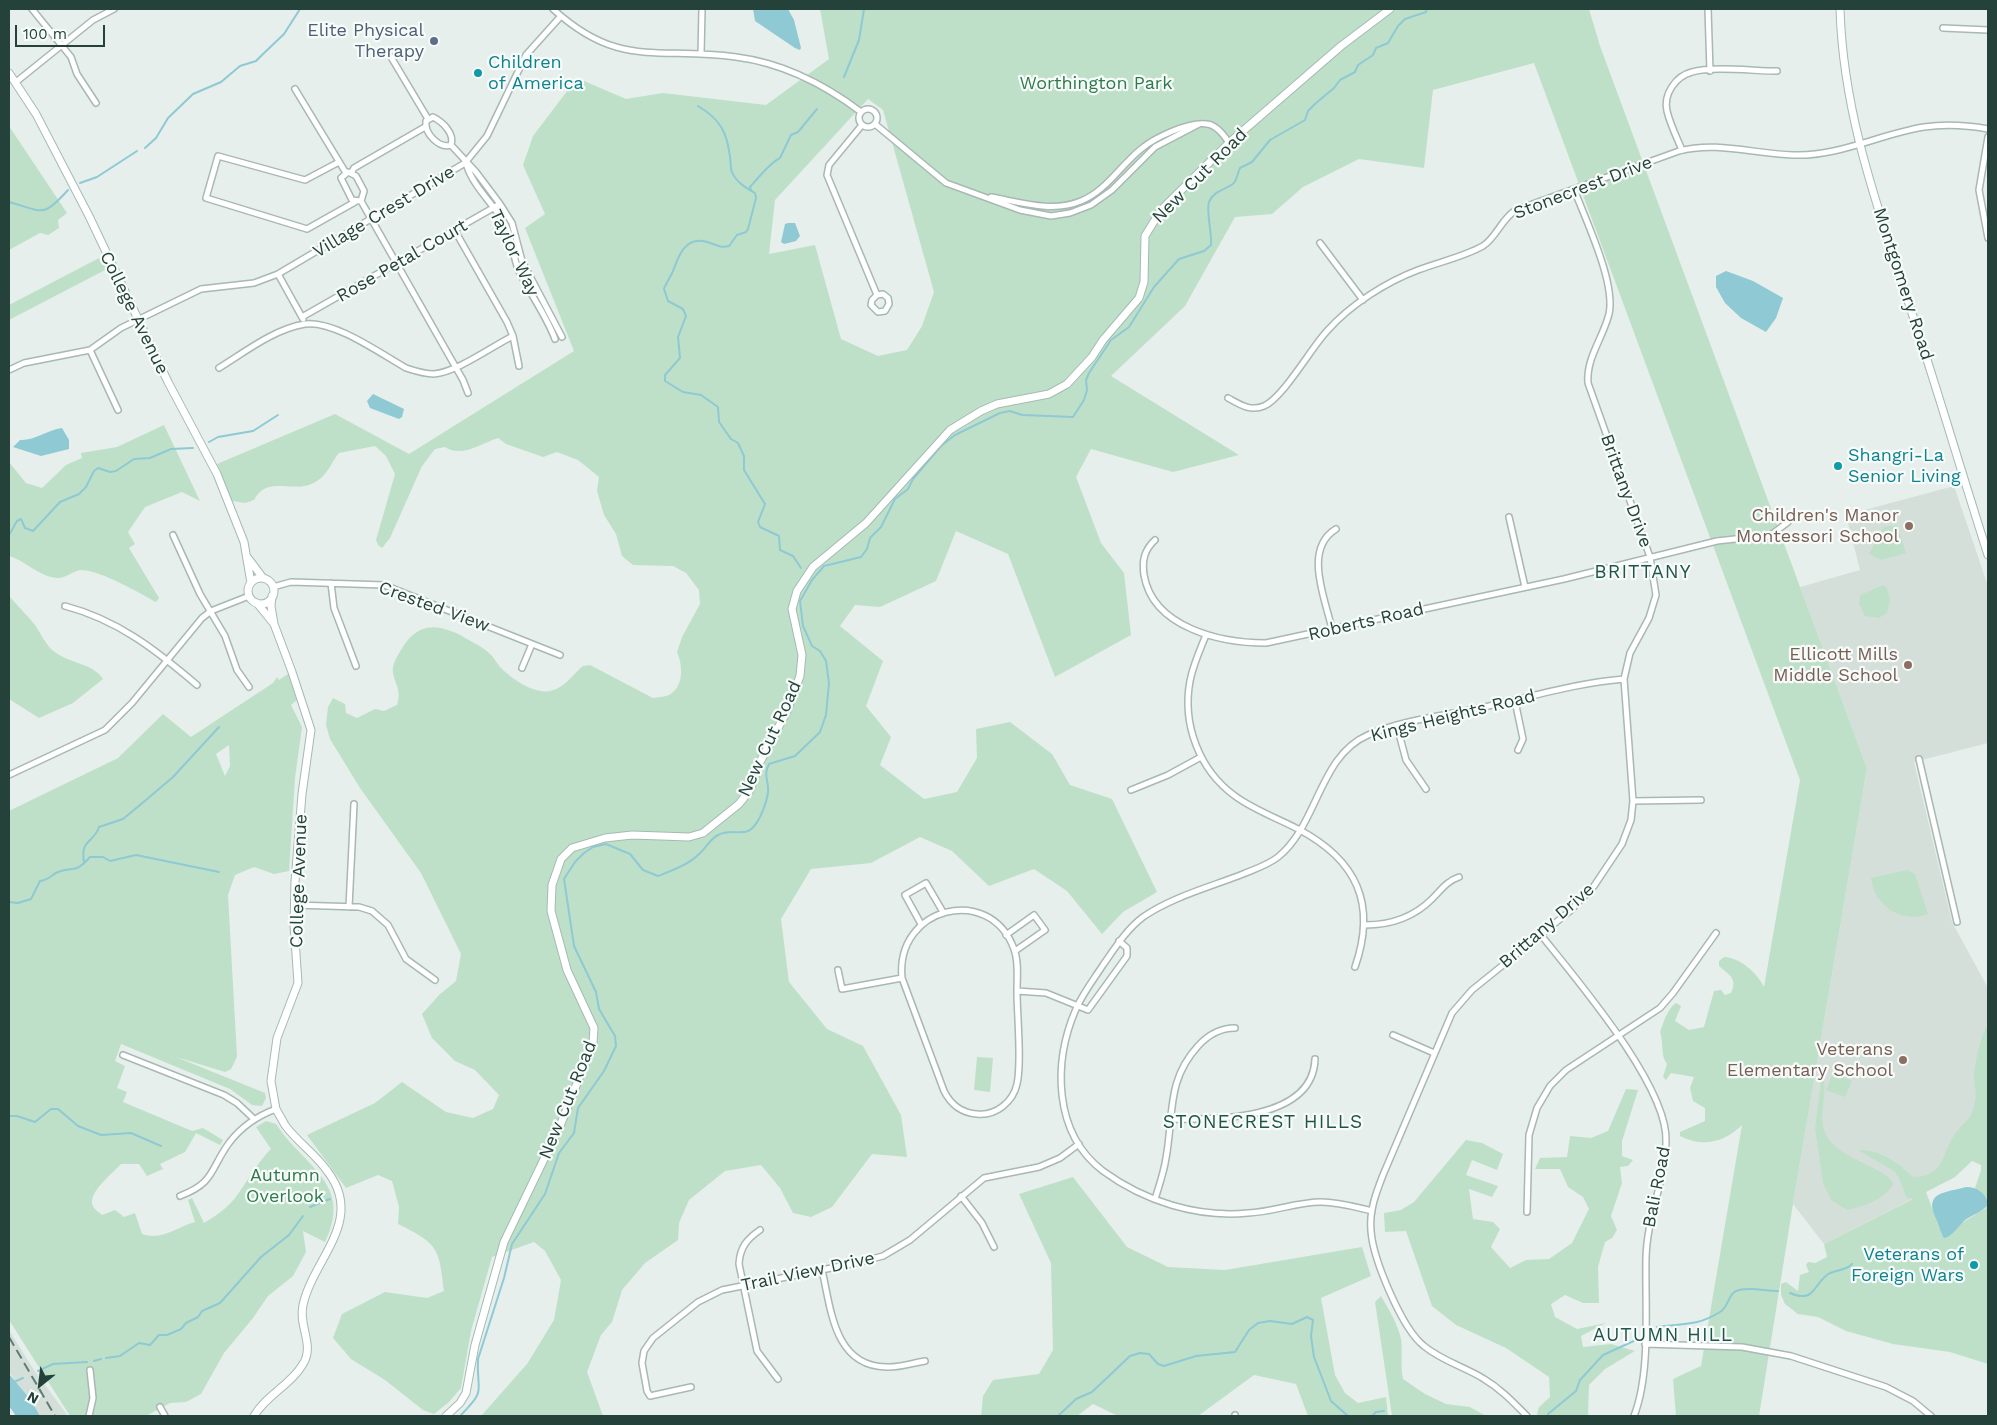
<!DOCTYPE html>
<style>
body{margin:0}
#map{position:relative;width:1997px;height:1425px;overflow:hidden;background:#e6efeb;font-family:"Work Sans",sans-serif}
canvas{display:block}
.frame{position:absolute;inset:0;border:10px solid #24423a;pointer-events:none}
.north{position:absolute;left:15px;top:1360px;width:50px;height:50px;-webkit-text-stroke:4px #f7fbf9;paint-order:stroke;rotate:209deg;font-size:14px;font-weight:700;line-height:20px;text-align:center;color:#24423a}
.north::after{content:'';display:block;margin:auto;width:18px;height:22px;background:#24423a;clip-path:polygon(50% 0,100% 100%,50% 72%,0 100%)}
.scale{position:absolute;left:15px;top:25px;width:90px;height:22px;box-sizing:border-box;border:2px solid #24423a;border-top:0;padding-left:6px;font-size:15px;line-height:18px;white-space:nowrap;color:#24423a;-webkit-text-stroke:4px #f7fbf9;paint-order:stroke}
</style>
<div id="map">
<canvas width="1997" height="1425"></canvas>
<div class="frame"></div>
<div class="north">N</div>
<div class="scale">100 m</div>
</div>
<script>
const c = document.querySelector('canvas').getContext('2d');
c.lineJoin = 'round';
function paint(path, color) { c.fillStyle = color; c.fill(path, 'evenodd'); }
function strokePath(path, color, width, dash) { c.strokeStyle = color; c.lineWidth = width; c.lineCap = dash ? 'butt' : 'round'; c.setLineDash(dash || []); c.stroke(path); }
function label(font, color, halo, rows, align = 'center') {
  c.font = font + ' "Work Sans",sans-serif'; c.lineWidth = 4.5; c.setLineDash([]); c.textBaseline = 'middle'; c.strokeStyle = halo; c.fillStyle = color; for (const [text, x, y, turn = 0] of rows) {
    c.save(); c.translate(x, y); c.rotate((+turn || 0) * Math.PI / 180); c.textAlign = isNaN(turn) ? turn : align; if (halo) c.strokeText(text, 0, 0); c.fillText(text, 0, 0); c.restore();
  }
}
paint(new Path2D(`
 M1954,486l34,100v157l-74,19 38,160 36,66v144l-33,45 -131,67 -31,-40 74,-436 -67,-181 60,-17 -14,-55z
 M9,1330l25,40 34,46h-28l-9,-16 -16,-19 -6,-10z`), '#d4dfda');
paint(new Path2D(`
 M820,9h769l11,37 267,722 -74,436 -34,212h-83l-3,-37 28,-13 41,-241c-17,17 -39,23 -62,11v-4l25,-11v-13l-12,-7 -3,-13 4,-11 -23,-4 -5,7 -3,-3 4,-13c-7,-9 -3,-21 -7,-32 4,-10 7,-23 16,-29l5,3 -6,15 14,9 15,-3 10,-36 7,-1 4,5 6,-2c7,-15 -2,-18 -12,-27v-5l5,-4c17,1 33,16 40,30l36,-207 -266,-717 -101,27 -9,78 -65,-9 -56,28 -31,27 -37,3 -50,89 -74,70 128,79 -66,17 -82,-23 -15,28 25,66 23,30 7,62 -76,42 -47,-123 -52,-23 -20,50 -56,26 -25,-2 -15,21 43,35 -17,45 25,31 -11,28 44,34 33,-7 20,-34 -1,-29 34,-7 42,32 18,31 42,14 45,93 -34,20 -21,22 -35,-43 -33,-22 -45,17 -37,-35 -32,-14 -49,26 -60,6 -30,50 8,63 38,47 36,17 38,69 6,42 -35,-3 -40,53 -21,10 -18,-4 -13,-25 -19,-23 -36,6 -36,29 -10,23 -1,17 -33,23 -23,27 -10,32 -11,13 -14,37 16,44h-122l46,-52 27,-44 7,-40 -16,-29 -11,-9 -42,15 -21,74 -10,57 -12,14 -15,12 -11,-4 -38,-30 -34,-21 -18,-21 9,-24 43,-22 42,6 17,-7c-5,-44 -6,-47 -46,-67l1,-17 -7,-26 -14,-6 -32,13 -39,-53 68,-32 27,-21 44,30 27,6 20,-9 6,-14 -24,-25 -20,-9 -23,-23 -10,-24 17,-19 17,-14 5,-27 -40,-81 -61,-85 -30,-49 -4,-14 2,-18 5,-9 12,6 1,9 11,5 18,-9 9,2 13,-6c7,-20 -10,-27 -2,-44 17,-34 33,-42 67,-25 8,5 19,10 26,16 5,4 8,10 12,15 12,12 33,27 50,24 15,-3 23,-17 33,-25l7,-1 63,33c5,-1 11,-1 16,-3 15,-8 14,-29 8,-43l5,-15 18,-33 -1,-14 -13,-17 -13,-7 -40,-1 -11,-9 -6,-22 -12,-19 -7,-24 2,-14 -21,-17 -21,-8 -14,5 -37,-13 -8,-6c-18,6 -36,20 -53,9l-10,2 -13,17 -32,72 -8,10 -4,-3 -2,-5 19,-66 -9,-18 -11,-10 -36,7c-8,10 -11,21 -22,28 -22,15 -49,-8 -63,19l-9,3 -13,-2 -15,-37 118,-50 74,40 165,-103 -49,-123 20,-14 -22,-49 10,-29 44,-58 49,21 37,-6 103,12 63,-46zM868,99l15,11 51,182 -12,34 -15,24 -29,6 -37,-17 -26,-94 -46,9 6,-54z
 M9,126l58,87 -9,7 1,8 -11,7 -8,-2 -31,17z
 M101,257l6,12 -98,51v-15z
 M164,425l36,76 -18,-9 -37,15 -17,25 7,12 -6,4 30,50 -3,4c-17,-9 -54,-31 -74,-32 -8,0 -17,9 -25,8 -19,-2 -31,-17 -48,-22v-94l17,21 16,5 24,-23 16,-7 -1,-5 36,-6z
 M1897,525l9,28 -25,7 -12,-6 15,-27z
 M1883,585l4,3 3,12 -3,13 -8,5 -14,-2 -6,-12 1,-9z
 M9,596c8,9 18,19 26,29 7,10 10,20 21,28 14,10 38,11 47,26l-30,24 -34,15 -30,-19z
 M288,674l9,26 -6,5 11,22 -7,51 -6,93 -15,3 -20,-7 -19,8 -7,20 9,162 -6,12 -6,3 -49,-15 89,36 1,5 -4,8 -10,-1 -22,-16 -109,-45 -6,17 10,5 -8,22 10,4 -4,10 69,29 11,-3 20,12 -3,5 -24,-12 -11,19 -25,12 3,5 -16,7 -8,-12h-18c-9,10 -30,26 -29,39 0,5 7,9 10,12l13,-5 9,7 11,-4 7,21c21,7 34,-7 53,-12l-7,-22 4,-2 12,25c13,-8 25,-16 34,-29 11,-15 19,-31 33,-45l-15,-22 10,-6 10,3c27,42 78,59 49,118l-22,-11 3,21 -13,24 -25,20 -15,22 -29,35 -23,41 -15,8 -16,1 -24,13h-76l-61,-96v-509l109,-53 45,-44 28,23 82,-54 4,-6 2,3zM229,745l1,21 -5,10 -9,-22z
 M1907,870l8,4 13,40c-26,10 -54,-8 -57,-36z
 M1988,1025v339l-38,-12 -57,-8 -47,-13 -28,-14 -20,-3 -13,-10 -4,-9v-11l5,-2 12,9 2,-16 9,-3 -3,-7 2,-3 7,1 12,-6 -3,-13 89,-45 -7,-2 -7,-19 -5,-7 -36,-21c21,-1 41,13 55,27 33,-1 28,-24 42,-43 9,-13 16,-12 20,-32 2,-9 -1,-17 -1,-26 1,-14 6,-40 14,-51zM1972,1161l9,4v5l-6,18 11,20 -44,27 -16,-43 29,-15z
 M977,1057l16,1 -3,34 -16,-2z
 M1833,1073l19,8 -7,16 -19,-7z
 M1822,1074c8,20 -7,45 6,64 14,22 60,30 65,46 -9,16 -29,22 -46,26l-16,-10 -8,-17 -8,-55z
 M1626,1089l12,1 -16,51v15l11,4 -5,6 -8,1 2,16 -11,33 6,14 -5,8 -7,4 -7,25 1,36h-16l-18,-8 -14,9 4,13 22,12 29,-6 -25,13 2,11 28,-3 24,7 -30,18 -16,16 -1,31h-49l-2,-2 2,-7 11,-10 -1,-20 -43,-29 -50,-23 -24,-19 -26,-75 -21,1 -1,-19 17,-3 13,-8 52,-62 16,3 21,11 -6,16 -25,-10 -6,15 32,11 -6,11 -23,-8 4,30 20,3 7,7 -9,18 19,21 16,-8 23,-1 23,-16 17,-34 -6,-12 -15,-10 -8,-18h-25l5,-11 27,-1 3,-21 21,2 17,-7z
 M1073,1177l54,70 41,20 57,3 137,-23 9,29 -50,22 14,77 10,18 13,10 28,-6 2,19h-80l-12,-32 -42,-9 -56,41h-80l-25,-12 -16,12h-96l2,-20 10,-16 46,-6 14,-24 -2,-87 -32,-69z
 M1381,1296c8,14 17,28 20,43 2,14 -1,26 2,40l22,15 21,10 24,3 16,9h-94l-17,-114z`), '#bfe0c8');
paint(new Path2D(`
 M753,9h35l6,11 7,28 -1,2 -5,-2 -40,-27z
 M788,223h7l5,13 -4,5 -12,3 -3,-2 4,-18z
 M1726,271l27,10 30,17 -7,20 -10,14 -25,-14 -16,-15 -9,-16v-11z
 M373,394l31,15 -2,8 -3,2 -29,-11 -3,-7z
 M62,428l7,12v9l-28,7 -28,-9 7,-7c14,1 27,-10 42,-12z
 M1966,1187c11,0 20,6 22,17 -5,8 -16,11 -23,16 -6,5 -13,17 -21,18 -4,-6 -5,-13 -8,-19 -13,-28 10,-26 30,-32z
 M9,1374l22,26 9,16h-24l-7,-10z`), '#8ec9d4');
strokePath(new Path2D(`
 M844,77l15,-37 5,-31
 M698,106c22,13 29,26 32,51 1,4 0,11 2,15 4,10 14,16 23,21l1,5 -8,31 -2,3 -9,3 -8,11c-11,3 -16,-4 -26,-5 -19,-3 -25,17 -30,30 -3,7 -7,12 -9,18l4,12 15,8 3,7 -8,21 2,21 -15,17v6l18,11 18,3 17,12 1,15 12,17 7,4 6,13v14l21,34 -7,18 2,5 19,9 1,14 13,6 8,12
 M145,148l11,-10 12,-20 25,-24 28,-12 19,-16 16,-5 6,-6 22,-21 16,-25
 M80,183l17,-6 40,-26
 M751,190l-1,-3c7,-8 21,-25 30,-29l11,-23 7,-3 19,-23
 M9,202c34,9 33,17 59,-12
 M209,442l9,-5 35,-6 25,-16
 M9,535l8,-14 4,-2 4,9 8,3 27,-29 19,-8 7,-7 8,-16 4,-3 12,4 6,-1 18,-12 16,-1 21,-9 22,-1
 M84,862c-4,-23 10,-19 15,-35l24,-8 23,-19 27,-23 46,-50
 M9,902l9,1 13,-4 9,-18c9,-1 11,-6 18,-9 16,-6 17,2 32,-15h13l7,4 26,-6 83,17
 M9,1116h8l18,6 16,-13h7l20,17 23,9 30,-2 30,13
 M310,1207l20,-8
 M1790,1293c24,10 22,-6 37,-18 8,-6 17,-3 25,-11
 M1657,1327c25,-4 39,0 63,-15 9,-5 8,-20 19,-22 13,-3 26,1 39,1
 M106,1358l14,-2 19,-13 11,2 9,-10h8l14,-6 5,-6 12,-6 4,-6 18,-8 41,-46 28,-22 14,-19
 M94,1361l7,-2
 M38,1371l15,-7 34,-2
 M14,1382l9,-4
 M1548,1414l28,-23 4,-11 23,-25 33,-15
 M460,1416c28,-28 16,-23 18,-57l26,-81 8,-34 33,-50 14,-41 15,-20 4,-25 26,-37 12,-25 -1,-10 -16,-27 -3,-17 -22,-46 -10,-67 11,-17 9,-9 9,-6 13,-3 24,10 13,16 15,6c13,-5 32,-12 41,-22 7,-6 11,-15 19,-19 19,-9 29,8 42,-18 4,-8 9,-22 8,-30 -1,-10 -4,-13 1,-23l26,-8 25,-24 6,-17 3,-32 -3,-22 -6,-10 -8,-5 -9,-20 -3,-25 12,-21 12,-14 37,-9 6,-8 3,-11 11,-11 14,-28 13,-10 5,-10 28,-33 14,-11 45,-22 10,-2 12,4 51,2 11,-17 3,-10 -1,-10 3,-7 22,-33 18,-13 25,-40 25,-28 25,-8 7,-6c1,-12 -5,-35 -2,-43 5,-12 17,-12 25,-19 3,-4 4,-11 6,-15l12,-6 18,-22 35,-20 3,-9 8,-8 18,-15 6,-8 15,-8 3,-7 15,-10 3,-7 12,-5 10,-17 7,-7 21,-7 1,-3
 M1058,1416l18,-17 16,-7 38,-36 10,-3 9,1 9,10 6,2 32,-10 39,-4 14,-22 9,-7 12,-2 22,3 15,-7 6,3 -2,16 3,21 17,44 17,15
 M1372,1416l4,-4 8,-1
 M1397,1416h3`), '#8ec9d4', 2);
const street = new Path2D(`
 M32,9l39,48 6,17 19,29
 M553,9c67,61 105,37 183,48 47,6 88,27 125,55
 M1708,9l2,62
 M1943,28l45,2
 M701,54l1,-45
 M391,57l37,62
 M16,82l77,-62 21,-11
 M295,89l51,84
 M859 118a9 9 0 1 1 18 0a9 9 0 1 1-18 0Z
 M433,117c10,5 22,17 18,28 -12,4 -27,-12 -25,-24z
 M875,124l71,59 74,27 31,6 19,-3 21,-8 21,-15 43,-43 44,-23
 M862,125l-33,40 -2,10 50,120 -5,5 -1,5 7,7 7,-1 4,-7 -1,-6 -5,-4 -6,1
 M1988,137l-9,53 9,48
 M451,145l25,27 24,32 12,19 10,38 40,76
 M1682,150c-5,-12 -12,-26 -15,-39 -4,-17 9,-35 25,-39 21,-6 62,-1 85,-1
 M339,162l-34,18 -87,-24 -12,42 101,31 48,-27
 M466,163c6,23 27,40 39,61 8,15 7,32 14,47 11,23 27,44 36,68
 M348,172l8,4 8,15 -3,10 -9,-1 -11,-22z
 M351,173l3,-5 71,-41
 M991,197c29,5 61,16 90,4 25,-10 39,-35 60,-52 13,-11 48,-28 66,-25 10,1 17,11 22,19
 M361,201l102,179 5,13
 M454,229l53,93 6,14 6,30
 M1320,243l43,57
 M278,274l25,45
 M302,317l198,-113
 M90,350l28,60
 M219,368c26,-16 55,-39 86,-44 29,-4 76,30 101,44 9,3 18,6 28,6 23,-2 57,-27 79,-38
 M9,370l15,-7 66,-13 31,-22 80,-39 53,-6 24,-9 187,-111 22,-27 39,-81 35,-39
 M1228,398c11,6 22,14 36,8 19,-8 47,-58 63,-75 23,-26 59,-49 91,-61 21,-8 45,-13 65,-24 14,-9 18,-27 33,-36l163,-59c38,-10 75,3 114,4 45,2 87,-21 131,-28 21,-3 42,-2 64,2
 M1509,517l16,70
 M173,535l27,59 25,42 12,34 12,17
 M1155,540c-11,10 -13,21 -11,35 9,53 77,68 122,68l298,-64 153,-38 54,-6 17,-13
 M331,583l3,25 22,58
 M273,587l18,-5 93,3 176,70
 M65,606c53,14 91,44 132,79
 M1332,629c-7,-31 -29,-80 4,-100
 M1206,635c-6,15 -13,30 -16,46 -8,43 9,89 45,115 19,14 42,22 63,33 59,31 79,75 57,138
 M522,668l10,-24
 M1515,701l8,38 -5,11
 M1397,726l9,34 20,29
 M1919,759l38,163
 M9,775l96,-45 27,-27 70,-85 9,-7 38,-15
 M1131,790l37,-15 33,-18
 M1633,801l68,-1
 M294,905l65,2 13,4 16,14 18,34 29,21
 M349,907l5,-103
 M921,924l-16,-29 21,-12 17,29
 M1365,925c25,0 49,-8 67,-26 9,-9 15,-18 27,-22
 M1006,935l28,-20 11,15 -30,21
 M1541,935c35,44 128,152 125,207 -1,40 -19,74 -20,116 -1,47 5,115 -12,158
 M838,970l4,19 60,-11
 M1017,991c0,-13 2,-29 -3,-42 -24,-66 -119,-42 -112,29l42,113c7,14 18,22 33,23 19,2 36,-12 40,-30 5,-21 0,-69 0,-93l29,2 42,17 39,-54v-8l-8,-7
 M1393,1035l41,18
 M123,1055l101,40 13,8 17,16
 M1170,1119c44,1 143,2 145,-60
 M180,1196c35,-13 30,-27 49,-53 12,-16 28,-27 47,-34
 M961,1196l21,27 12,24
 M1155,1199c4,-13 9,-27 11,-41 8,-43 0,-77 32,-112 10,-11 21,-18 37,-18
 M1372,1211c-17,-4 -33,-9 -51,-9 -24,0 -48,10 -73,11 -51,5 -104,-12 -145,-42 -50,-38 -50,-109 -27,-162 7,-16 18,-30 27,-44 12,-17 23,-35 40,-48 29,-20 67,-30 100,-43 12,-5 25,-9 35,-17 40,-32 41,-101 90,-122 34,-15 75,-19 111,-27 48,-10 96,-25 145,-29
 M1527,1212l2,-77 8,-27 13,-22 16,-16 94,-62 13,-15 43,-60
 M760,1230c-13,9 -20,17 -21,34l18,87 21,28
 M822,1270c9,39 12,96 64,97 13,1 26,-4 39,-6
 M1645,1344l97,3 49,9 95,31 27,14 18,15
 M691,1387l-41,9 -3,-5 -5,-28 2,-12 9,-13 45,-36 24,-12 134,-27 27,-7 27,-16 74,-62 55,-11 21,-9 19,-14
 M160,1407l5,9
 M1235,1415v1
 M89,1416l4,-18 -3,-28
 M1527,1416c-13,-13 -26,-27 -43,-37 -19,-12 -42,-18 -60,-33 -22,-17 -51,-87 -53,-115 -2,-20 5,-38 12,-56l69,-162 20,-23 98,-79 24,-25 28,-42 9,-24 2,-19 -9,-122 6,-26 19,-35 7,-23 -6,-38 -62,-174c-2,-25 15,-45 21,-69 7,-31 -23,-93 -35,-125`);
const secondary = new Path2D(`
 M1840,9c3,101 35,191 66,286 29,86 54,173 82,260
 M9,73l27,41 53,102 79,166 49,92 27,68 7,41
 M248,558l15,20
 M248 591a13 13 0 1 1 26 0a13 13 0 1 1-26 0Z
 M257,603l17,21
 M254,1416c12,-21 37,-31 49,-52 12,-19 -5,-38 0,-59 10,-46 62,-84 25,-133 -12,-18 -31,-30 -43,-47l-9,-16 -5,-28 6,-43 21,-55 -4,-58 1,-43 7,-88 9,-64 -19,-58 -18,-48 -3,-18 1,-10
 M446,1416l14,-13 6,-10 9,-48 29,-103 56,-116 33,-83 1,-15 -27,-58 -16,-59 1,-26 9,-26 11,-11 33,-10 27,-3 57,2 14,-4 36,-29 11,-14 10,-28 27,-51 13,-35 2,-21 -10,-46 5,-18 16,-24 53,-44 84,-93 31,-19 16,-7 52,-10 18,-10 25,-27 11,-17 36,-42 5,-16 1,-46 16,-26 68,-67 112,-97 49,-37`);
strokePath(street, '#a8b8b2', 8);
strokePath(secondary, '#a4bbb3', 9);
strokePath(street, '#fff', 5);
strokePath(secondary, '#fff', 7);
strokePath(new Path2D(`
 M9,1337l46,79`), '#5f7d75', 2, [10, 5]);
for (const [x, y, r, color] of [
 [434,41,5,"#5c6f8a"],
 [478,73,5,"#0f9aa8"],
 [1838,466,5,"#0f9aa8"],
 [1909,526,5,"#8d6e63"],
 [1908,665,5,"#8d6e63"],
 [1903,1060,5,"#8d6e63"],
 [1974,1265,5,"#0f9aa8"]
]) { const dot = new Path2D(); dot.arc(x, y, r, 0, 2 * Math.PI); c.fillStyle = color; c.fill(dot); strokePath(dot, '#f7fbf9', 2); }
label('18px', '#4e5e75', '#f7fbf9', [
 ["Elite Physical",424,31],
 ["Therapy",424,52]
], 'right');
label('18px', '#0d838f', '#f7fbf9', [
 ["Children",488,63],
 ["of America",488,84],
 ["Shangri-La",1848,456],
 ["Senior Living",1848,477],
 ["Veterans of",1964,1255,"right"],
 ["Foreign Wars",1964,1276,"right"]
], 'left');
label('18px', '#2d7a4b', '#f7fbf9', [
 ["Worthington Park",1096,84],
 ["Autumn",285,1176],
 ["Overlook",285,1197]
]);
label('18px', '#24423a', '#f7fbf9', [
 ["New Cut Road",1200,176,-45],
 ["Stonecrest Drive",1583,188,-21],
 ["Village Crest Drive",384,212,-31],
 ["Taylor Way",514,253,65],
 ["Rose Petal Court",402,261,-30],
 ["Montgomery Road",1903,284,72],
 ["College Avenue",134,313,64],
 ["Brittany Drive",1626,491,70],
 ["Crested View",434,607,20],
 ["Roberts Road",1366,622,-13],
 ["Kings Heights Road",1453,716,-14],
 ["New Cut Road",770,739,-65],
 ["College Avenue",299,881,-88],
 ["Brittany Drive",1547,926,-41],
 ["New Cut Road",568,1100,-68],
 ["Bali Road",1657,1187,-79],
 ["Trail View Drive",808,1272,-12]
]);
label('18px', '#785e54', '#f7fbf9', [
 ["Children's Manor",1899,516],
 ["Montessori School",1899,537],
 ["Ellicott Mills",1898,655],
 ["Middle School",1898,676],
 ["Veterans",1893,1050],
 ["Elementary School",1893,1071]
], 'right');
c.letterSpacing = '1px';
label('19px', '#1f5548', '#f7fbf9', [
 ["BRITTANY",1643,572],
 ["STONECREST HILLS",1263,1122],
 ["AUTUMN HILL",1663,1335]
]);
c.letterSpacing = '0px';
</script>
